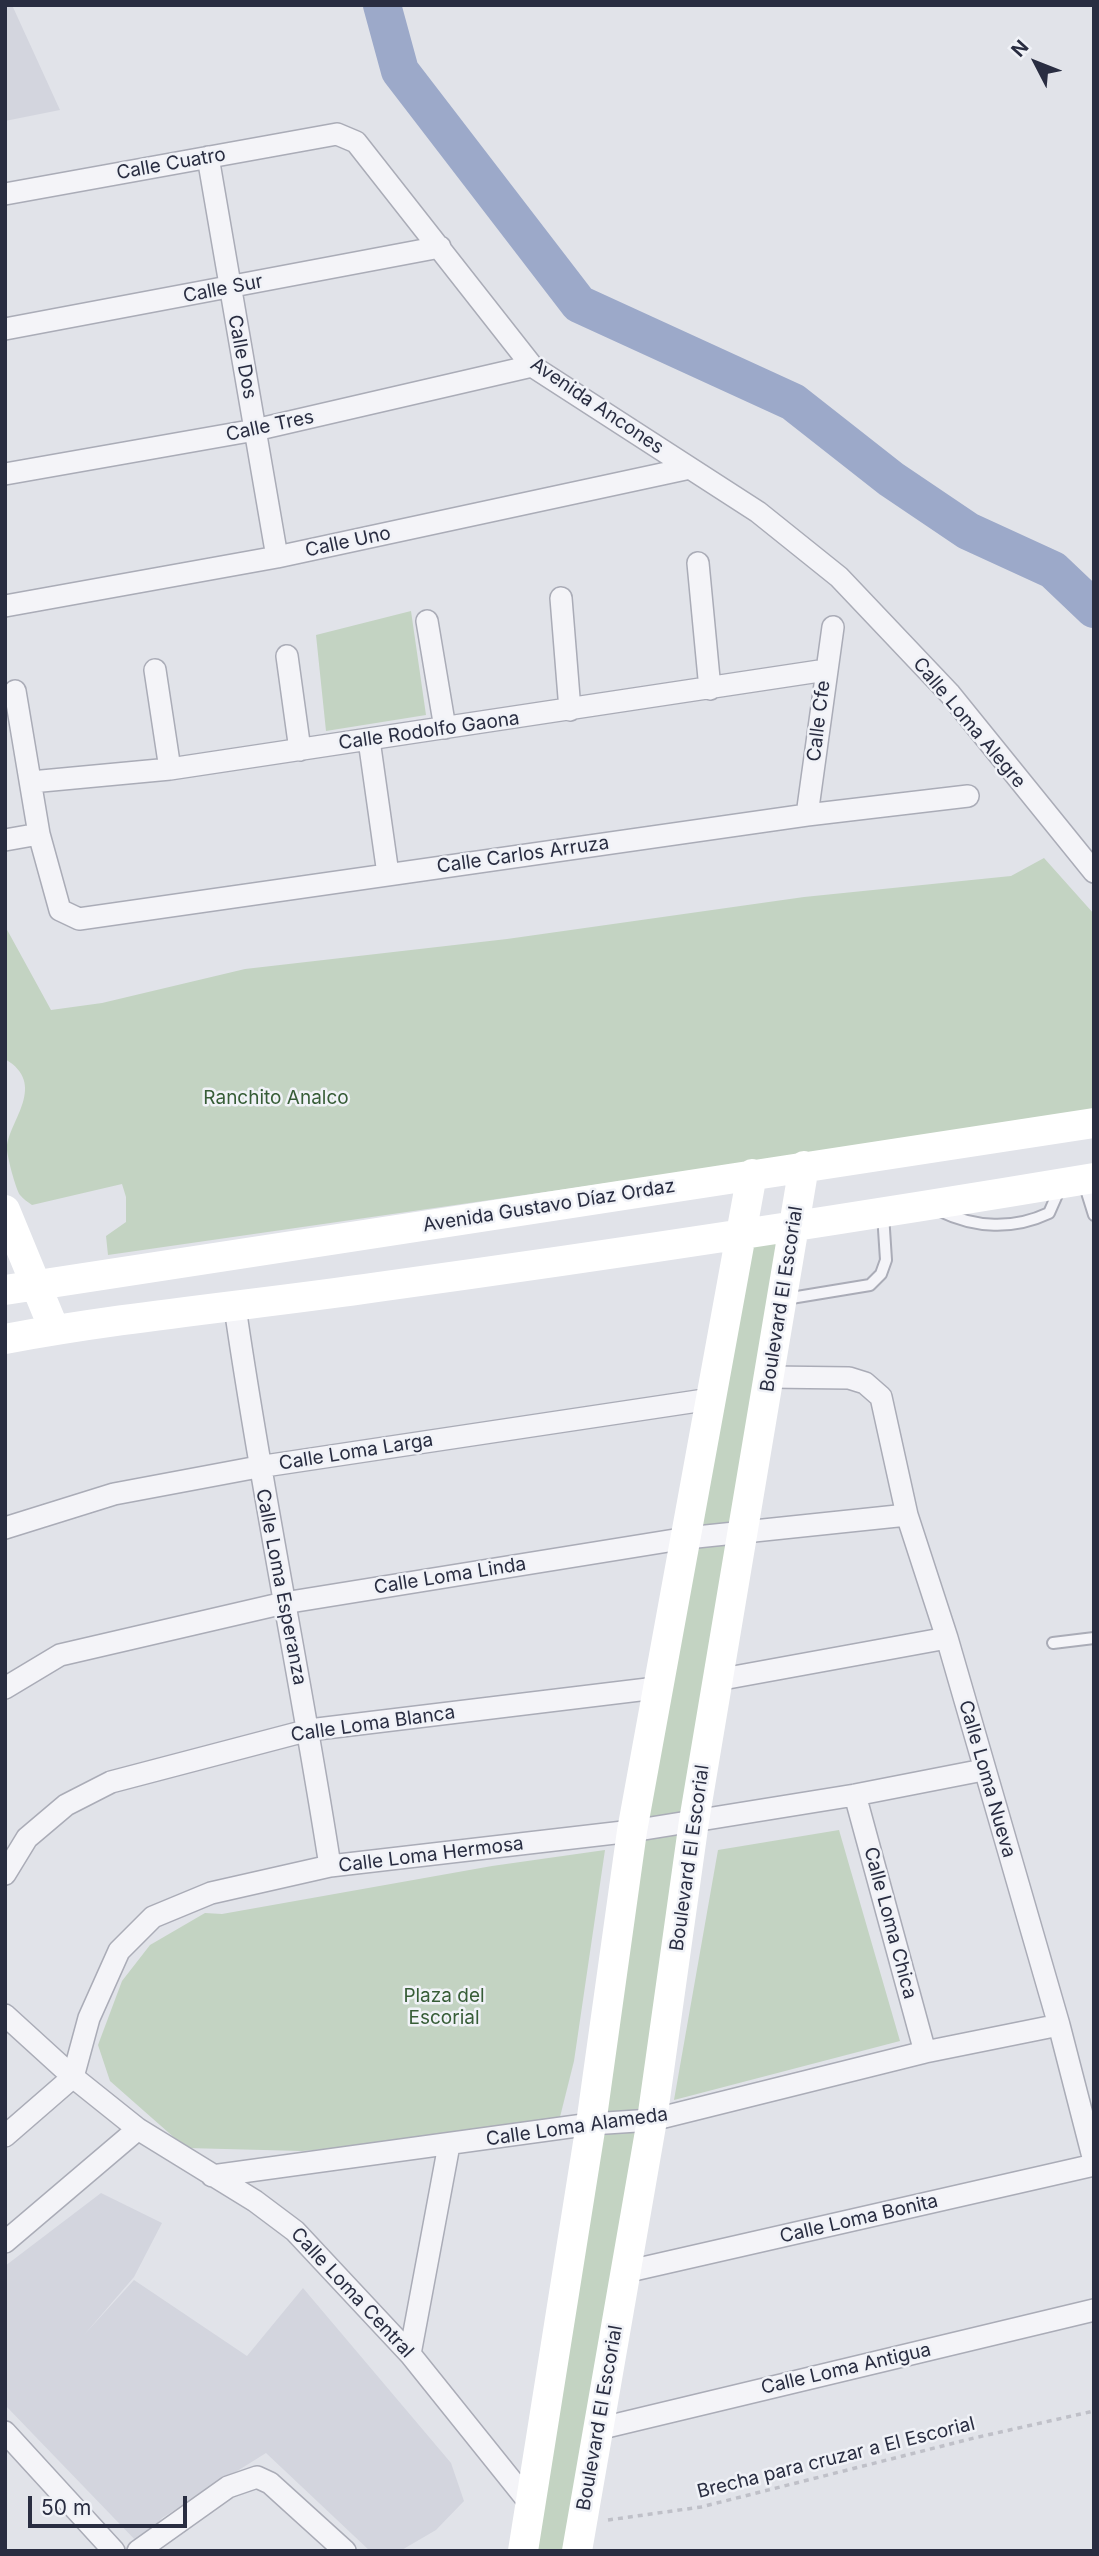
<!DOCTYPE html>
<meta charset="utf-8">
<style>
body{margin:0}
#map{position:relative;width:1099px;height:2556px;overflow:hidden;background:#e1e3e9;font-family:Inter,sans-serif}
canvas{display:block}
.frame{position:absolute;inset:0;border:7px solid #292d41;pointer-events:none}
.north{position:absolute;left:1001px;top:28px;width:70px;height:70px;-webkit-text-stroke:5px #f0f2f7;paint-order:stroke;rotate:312deg;font-size:19px;font-weight:700;line-height:28px;text-align:center;color:#292d41}
.north::after{content:'';display:block;margin:auto;width:24px;height:32px;background:#292d41;clip-path:polygon(50% 0,100% 100%,50% 72%,0 100%)}
.scale{position:absolute;left:28px;top:2496px;width:159px;height:32px;box-sizing:border-box;border:4px solid #292d41;border-top:0;padding-left:9px;font-size:21px;line-height:24px;white-space:nowrap;color:#292d41;-webkit-text-stroke:5px #f0f2f7;paint-order:stroke}
</style>
<div id="map">
<canvas width="1099" height="2556"></canvas>
<div class="frame"></div>
<div class="north">N</div>
<div class="scale">50 m</div>
</div>
<script>
const c = document.querySelector('canvas').getContext('2d');
c.lineJoin = 'round';
function paint(path, color) { c.fillStyle = color; c.fill(path, 'evenodd'); }
function strokePath(path, color, width, dash) { c.strokeStyle = color; c.lineWidth = width; c.lineCap = dash ? 'butt' : 'round'; c.setLineDash(dash || []); c.stroke(path); }
function label(font, color, halo, rows, align = 'center') {
  c.font = font + ' Inter,sans-serif'; c.lineWidth = 5; c.setLineDash([]); c.textBaseline = 'middle'; c.strokeStyle = halo; c.fillStyle = color; for (const [text, x, y, turn = 0] of rows) {
    c.save(); c.translate(x, y); c.rotate((+turn || 0) * Math.PI / 180); c.textAlign = isNaN(turn) ? turn : align; if (halo) c.strokeText(text, 0, 0); c.fillText(text, 0, 0); c.restore();
  }
}
paint(new Path2D(`
 M5,5h7l48,105 -55,11z
 M101,2193l61,30 -28,54 -50,58 50,-55 113,76 56,-68 148,175 13,38 -28,29 -36,21h-30l-104,-98 -104,65 -23,26 -134,-139v-139z`), '#d3d5de');
paint(new Path2D(`
 M411,611l15,104 -100,16 -10,-96z
 M1044,858l50,56v199l-986,142 -2,-19 20,-14v-25l-4,-13 -90,21c-4,-3 -9,-6 -12,-10 -4,-5 -14,-42 -13,-48 2,-26 41,-63 -2,-88v-133l46,84 51,-7 143,-34 262,-30 297,-42 207,-21z
 M792,1230l-53,301 -49,6 55,-298z
 M742,1534l-49,285 -60,10 55,-289z
 M693,1823l-42,296 -59,4 41,-290z
 M839,1830l61,211 -226,59 44,-250z
 M605,1850l-31,211 -17,68 -255,22 -116,-3 -76,-67 -12,-36 24,-64 28,-36 55,-32 17,1 270,-48z
 M651,2121l-75,430h-52l68,-425z`), '#c3d3c2');
strokePath(new Path2D(`
 M382,5l18,66 179,233 214,98 98,77 77,52 85,39 41,39`), '#9ca9c9', 38);
const lane = new Path2D(`
 M1084,1183l10,32
 M940,1211c35,17 73,19 109,2l11,-25
 M785,1299l85,-14 11,-11 5,-14 -3,-46
 M1053,1643l41,-5`);
const street = new Path2D(`
 M208,157l69,400
 M5,194l332,-60 19,8 176,224 226,146 81,65 111,117 144,178
 M5,329l435,-82
 M5,474l250,-44 277,-64
 M698,563l12,126
 M561,598l9,112
 M5,606l272,-49 413,-89
 M427,621l18,107
 M287,656l13,94
 M155,670l15,99
 M15,691l24,143 21,76 19,9 728,-104 161,-19
 M369,740l19,134
 M31,782l139,-13 656,-99
 M807,815l26,-188
 M5,840l34,-6
 M235,1307c27,188 66,372 95,559
 M769,1377l80,1 16,5 16,14 26,118 40,123 112,387 35,136
 M5,1528l109,-34 144,-27 453,-68
 M717,1680l230,-42
 M5,1688l55,-33 224,-52 403,-65 220,-23
 M855,1795l70,257
 M5,1874l22,-36 39,-33 45,-23 198,-52 347,-42
 M5,2015l68,62 65,52 117,72 40,30 115,123 122,152
 M5,2136l68,-59 16,-59 30,-67 34,-34 58,-24 119,-27 302,-35 223,-36 128,-25
 M212,2176l379,-52 61,-4 273,-68 134,-27
 M5,2242l133,-113
 M625,2272l469,-107
 M410,2354l39,-209
 M598,2429l496,-119
 M5,2432l109,119
 M138,2551l90,-64 29,-10 13,6 75,68`);
strokePath(lane, '#aaacb7', 14);
strokePath(street, '#aaacb7', 24);
strokePath(new Path2D(`
 M608,2520l93,-13 273,-69 120,-27`), '#bfc0c8', 3.5, [5, 5]);
strokePath(lane, '#f4f4f8', 10);
strokePath(street, '#f4f4f8', 21);
strokePath(new Path2D(`
 M5,1210l49,119
 M5,1290l1089,-167
 M5,1339c123,-23 249,-34 373,-52 239,-33 477,-69 716,-109
 M523,2551l68,-427 41,-293 120,-657
 M577,2551l75,-431 42,-299 110,-655`), '#fff', 30);
label('19px', '#292d41', '#f0f2f7', [
 ["Calle Cuatro",171,164,-10],
 ["Calle Sur",223,289,-11],
 ["Calle Dos",242,357,79],
 ["Avenida Ancones",597,406,34],
 ["Calle Tres",270,426,-12],
 ["Calle Uno",348,542,-12],
 ["Calle Cfe",819,721,-83],
 ["Calle Loma Alegre",969,723,50],
 ["Calle Rodolfo Gaona",429,731,-8],
 ["Calle Carlos Arruza",523,855,-8],
 ["Avenida Gustavo Díaz Ordaz",549,1206,-9],
 ["Boulevard El Escorial",782,1299,-81],
 ["Calle Loma Larga",356,1452,-9],
 ["Calle Loma Linda",450,1576,-9],
 ["Calle Loma Esperanza",281,1587,79],
 ["Calle Loma Blanca",373,1724,-8],
 ["Calle Loma Nueva",987,1779,74],
 ["Calle Loma Hermosa",431,1855,-7],
 ["Boulevard El Escorial",690,1858,-82],
 ["Calle Loma Chica",890,1923,75],
 ["Calle Loma Alameda",577,2127,-8],
 ["Calle Loma Bonita",859,2219,-13],
 ["Calle Loma Central",352,2293,47],
 ["Calle Loma Antigua",846,2369,-13],
 ["Boulevard El Escorial",600,2418,-80],
 ["Brecha para cruzar a El Escorial",836,2458,-14]
]);
label('19px', '#375d37', '#f0f2f7', [
 ["Ranchito Analco",276,1098],
 ["Plaza del",444,1996],
 ["Escorial",444,2018]
]);
</script>
